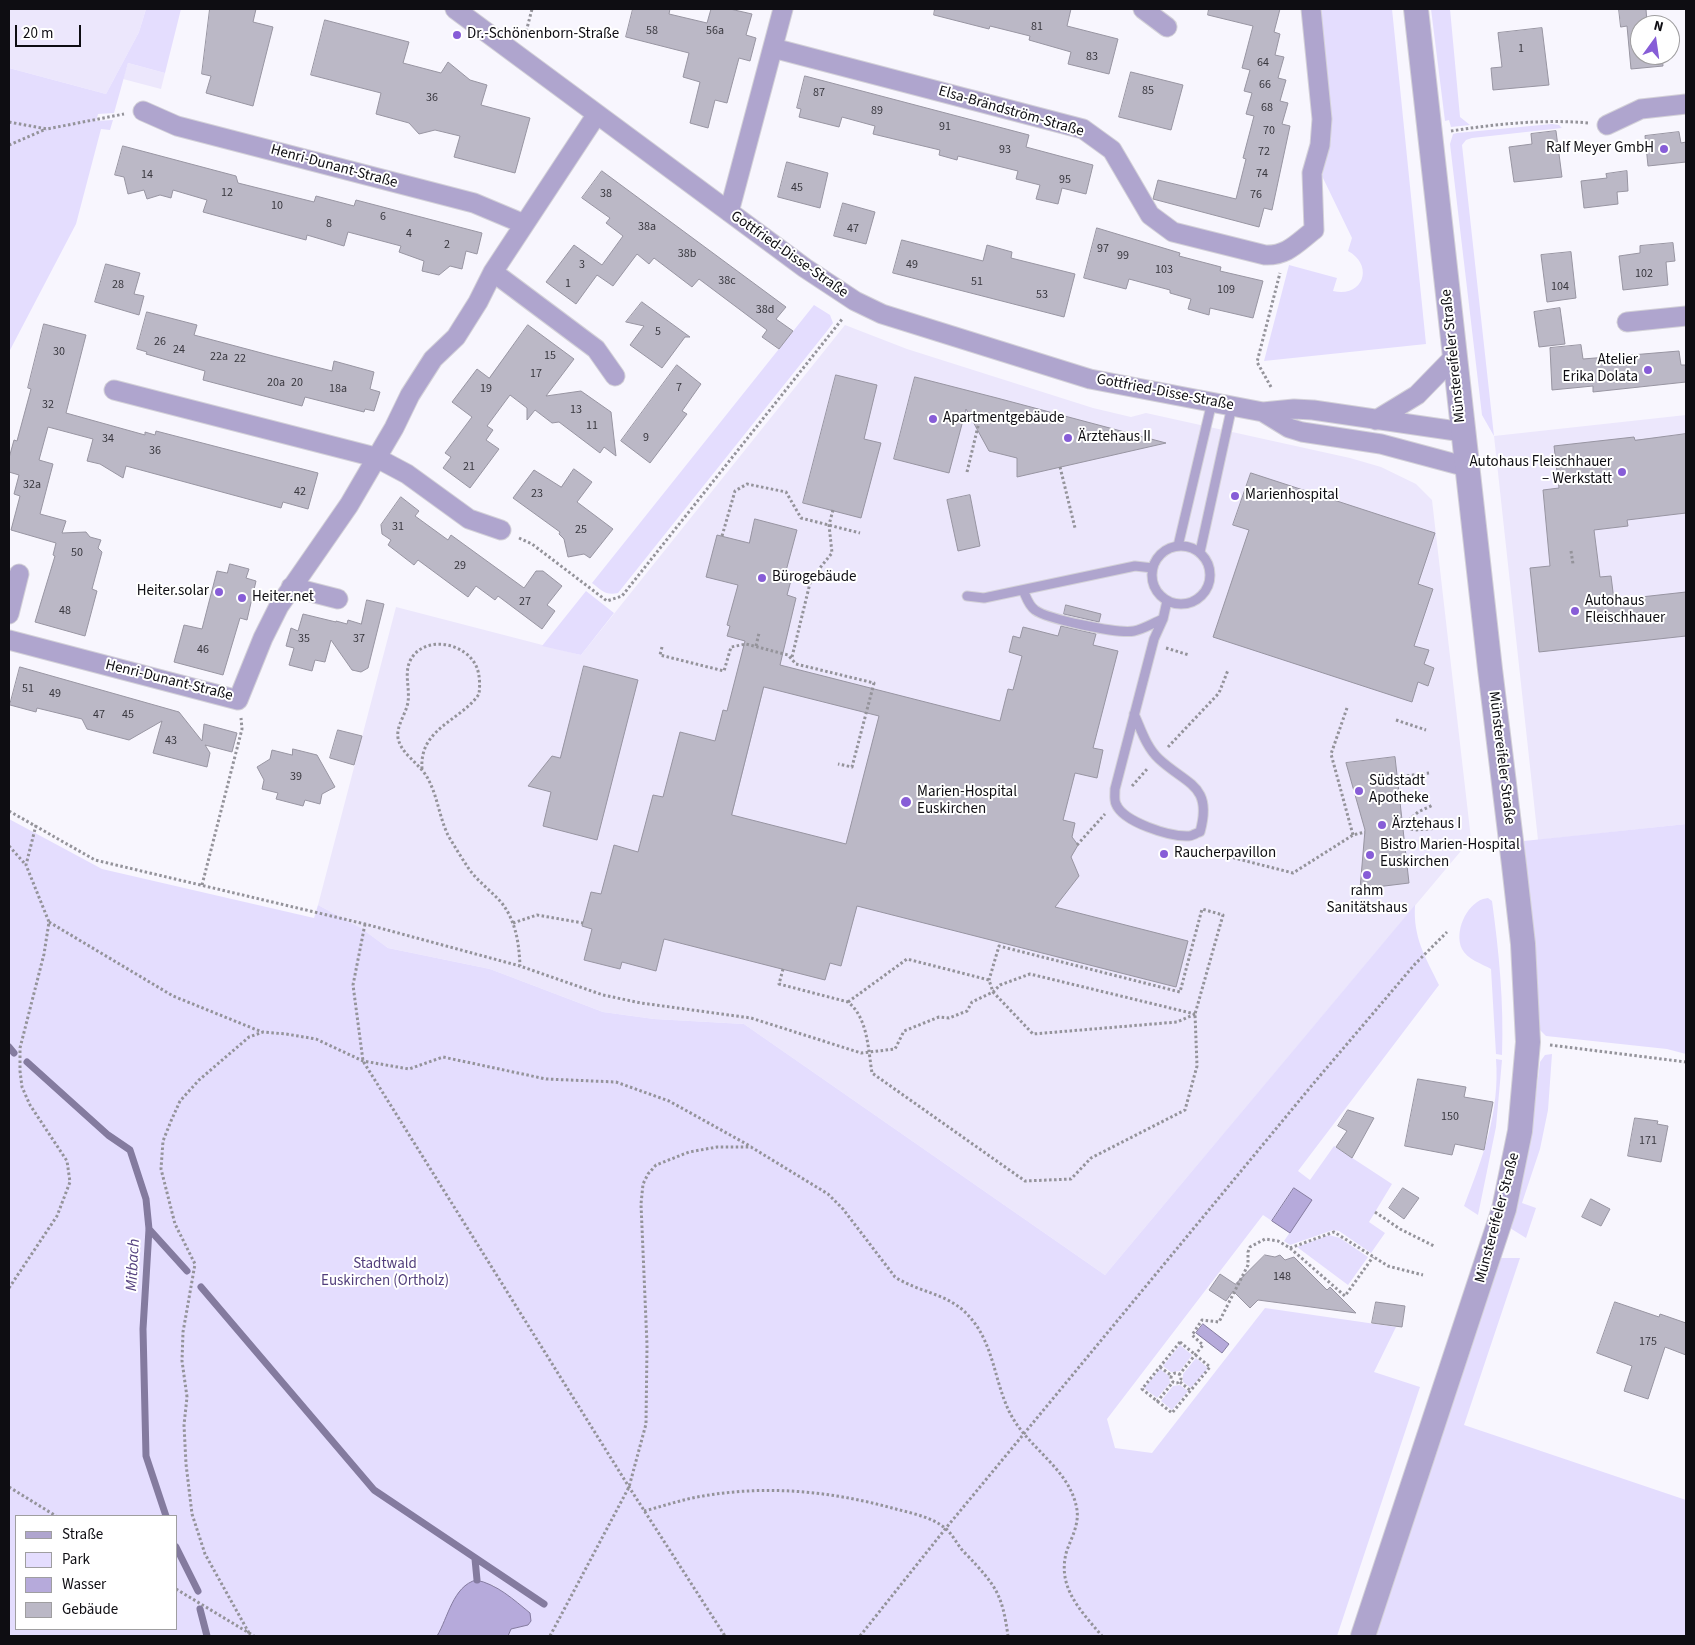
<!DOCTYPE html>
<meta charset="utf-8">
<style>
body{margin:0}
#map{position:relative;width:1695px;height:1645px;overflow:hidden;background:#f8f6fe;font-family:"Source Sans 3",sans-serif}
canvas{display:block}
.frame{position:absolute;inset:0;border:10px solid #0e0d12;pointer-events:none}
.legend{position:absolute;left:15px;top:1515px;width:162px;height:115px;box-sizing:border-box;background:#fff;border:1px solid #9f9ea0;margin:0;padding:6px 9px;list-style:none;font-size:15px;color:#0e0d12}
.legend li{display:flex;align-items:center;gap:10px;height:25px}
.legend b{width:25px;border:1px solid #9f9ea0}
.north{position:absolute;left:1630px;top:15px;width:50px;height:50px;box-sizing:border-box;background:#fff;border:1px solid #9f9ea0;border-radius:50%;rotate:14deg;font-size:14px;font-weight:700;line-height:20px;text-align:center;color:#0e0d12}
.north::after{content:'';display:block;margin:auto;width:18px;height:22px;background:#875dd7;clip-path:polygon(50% 0,100% 100%,50% 72%,0 100%)}
.scale{position:absolute;left:15px;top:25px;width:66px;height:22px;box-sizing:border-box;border:2px solid #0e0d12;border-top:0;padding-left:6px;font-size:15px;line-height:18px;white-space:nowrap;color:#0e0d12;-webkit-text-stroke:4px #fff;paint-order:stroke}
</style>
<div id="map">
<canvas width="1695" height="1645"></canvas>
<div class="frame"></div>
<ul class="legend">
<li><b style="height:6px;background:#afa5ce"></b>Straße</li>
<li><b style="height:14px;background:#e4ddfe"></b>Park</li>
<li><b style="height:14px;background:#b6aadb"></b>Wasser</li>
<li><b style="height:14px;background:#bbb8c6"></b>Gebäude</li>
</ul>
<div class="north">N</div>
<div class="scale">20 m</div>
</div>
<script>
const c = document.querySelector('canvas').getContext('2d');
c.lineJoin = 'round';
function paint(path, color) { c.fillStyle = color; c.fill(path, 'evenodd'); }
function strokePath(path, color, width, dash) { c.strokeStyle = color; c.lineWidth = width; c.lineCap = dash ? 'butt' : 'round'; c.setLineDash(dash || []); c.stroke(path); }
function label(font, color, halo, rows, align = 'center') {
  c.font = font + ' "Source Sans 3",sans-serif'; c.lineWidth = 4; c.setLineDash([]); c.textBaseline = 'middle'; c.strokeStyle = halo; c.fillStyle = color; for (const [text, x, y, turn = 0] of rows) {
    c.save(); c.translate(x, y); c.rotate((+turn || 0) * Math.PI / 180); c.textAlign = isNaN(turn) ? turn : align; if (halo) c.strokeText(text, 0, 0); c.fillText(text, 0, 0); c.restore();
  }
}
paint(new Path2D(`
 M9,9h137l-7,23 -33,62 -97,-26z
 M128,63l37,10 -4,16 -38,-10z
 M845,325l62,24 186,59 38,9 15,-4 204,45 31,9 35,17 16,16 39,339 -366,436 -361,-251 -90,-5 -51,-7 -113,-43 -102,-21 -27,-20 -43,-23 78,-298 185,48z
 M1686,415v409l-148,16 -44,-404z`), '#ece7fc');
paint(new Path2D(`
 M146,9h35l-16,64 -37,-10 -14,50 -16,1 -2,7 17,-1 -3,10 -9,-1 -25,95 -67,128v-284l97,26 33,-62z
 M1321,9h71l34,335 -162,17 25,-96 48,13 -4,13c31,7 41,-26 15,-40l4,-13 -30,-62 8,-31 1,-29z
 M1431,9h19l10,108 10,8 -19,2 -2,-7 -4,1z
 M1552,124l7,1 3,3 -90,10 -6,2 -4,5 32,291 -12,-21 -32,-271 3,-10 4,-1z
 M814,305l16,10 3,8 -6,8 -209,262c-12,3 -17,-3 -26,-10z
 M586,591l28,22 -33,42 -39,-9z
 M9,819l93,50 212,49 4,-13 43,23 27,20 102,21 113,43 51,7 90,5 361,251 310,-370c-2,33 10,51 24,80l-141,186 12,9 24,-34 58,38 -23,38 16,11 -14,20 -32,-22 -6,-1 -43,15 -6,-4 28,-41 -18,-12 -22,33 -9,-6 -156,204 8,29 37,5 113,-145 131,19 -22,45 46,15 -83,249h-829l3,-7 17,-4 2,-12 -37,-28 -22,-3 -14,14 -20,40h-428zM16,1516h160v113h-160z
 M1686,824v230l-19,-5 -121,-13 -6,-6 -5,-81 -11,-108z
 M1483,899l5,-1 4,3c7,51 12,102 10,154l-6,-1 -5,-85c-9,-5 -24,-10 -29,-20 -8,-17 4,-44 21,-50z
 M1552,1054l-4,56 -8,39 -18,54 14,5 -10,30 -16,-10 20,-85 10,-81 5,-7z
 M1496,1059l6,1 -6,67 -18,88 -14,-9c19,-48 36,-95 32,-147z
 M1329,1235l11,3 28,19 -20,28 -51,-38z
 M1500,1258h20l-56,167 222,75v136h-312z
 M1180,1345l12,10 -12,16 -9,1 -8,-6z
 M1196,1358l12,10 -17,20 -8,-6v-8z
 M1160,1369l9,7 1,7 -13,15 -13,-10z
 M1180,1385l8,6 -16,19 -11,-9 12,-15z`), '#e4ddfe');
const water = new Path2D(`
 M1294,1188l18,12 -22,33 -18,-12z
 M1203,1324l26,20 -7,9 -26,-20z
 M476,1580c21,4 38,20 54,33l1,8 -3,4 -17,4 -3,7h-71c11,-18 16,-50 39,-56z`);
paint(water, '#b6aadb');
strokePath(water, '#847b9f', 1);
strokePath(new Path2D(`
 M9,1047l5,6
 M27,1062l81,73 22,15 16,49 3,30 -6,100 3,127 20,60
 M149,1229l38,42
 M201,1287l173,203 170,114
 M176,1547l22,44
 M475,1559l2,21
 M200,1609l7,27`), '#847b9f', 7);
const building = new Path2D(`
 M210,9h46l-3,13 20,5 -20,79 -47,-13 5,-17 -9,-2z
 M633,9h37l-1,5 38,9 4,-14h19l22,5 -6,21 10,3 -6,23 -11,-3 -12,45 -12,-3 -7,28 -18,-5 10,-41 -17,-5 6,-24 -63,-16z
 M935,9h136l-4,17 51,13 -9,35 -41,-10 3,-12 -42,-12 1,-4 -40,-10 -1,3 -55,-14z
 M1209,9h71l-6,23 6,2 -5,21 9,2 -6,21 8,2 -6,21 8,2 -6,21 8,2 -18,84 -8,-2 -5,19 -106,-28 5,-19 78,19 10,-40 -3,-1 11,-42 -8,-2 6,-21 -8,-2 6,-21 -8,-2 11,-42 -45,-11z
 M1619,9h27l1,14 11,-1 1,3h-19v30h22l1,11 -32,3 -4,-43 -6,1z
 M325,20l84,22 -6,21 38,10 7,-11 22,18 17,5 -6,20 49,13 -15,55 -61,-16 6,-21 -25,-6 -16,4 -10,-11 -33,-9 5,-21 -70,-18z
 M1542,28l7,57 -56,5 -2,-22 11,-1 -4,-34z
 M1131,72l52,13 -12,45 -52,-13z
 M805,76l224,59 -3,12 67,18 -7,29 -24,-6 -4,16 -22,-5 4,-14 -24,-6 2,-8 -60,-15 -1,4 -18,-5 1,-5 -67,-16 2,-8 -33,-9 -3,10 -40,-10 2,-8 -4,-1z
 M1556,131l6,46 -48,5 -5,-35 23,-3 -1,-10z
 M1679,132l2,11 5,-1v20l-38,4 -3,-30z
 M123,146l113,30 2,7 76,19 2,-6 38,10 2,-6 126,33 -5,21 -11,-3 -4,18 -12,-3 -11,9 -17,-4 2,-10 -25,-9 2,-6 -53,-14 -4,14 -37,-11 -1,5 -103,-28 4,-12 -34,-10 -2,8 -11,-3 -13,4 -3,-9 -16,4 -4,-17 -9,-2z
 M787,162l41,11 -8,35 -42,-11z
 M602,171l184,136 -10,12 17,12 -14,18 -17,-12 5,-7 -68,-51 -7,8 -38,-29 -5,6 -12,-10 -24,32 -16,-11 -21,29 -30,-22 28,-37 28,20 21,-29 -17,-13 4,-5 -28,-20z
 M1627,171l1,20 -11,1 1,12 -34,4 -3,-27 26,-3 -1,-4z
 M843,203l32,9 -9,32 -32,-8z
 M1097,228l83,25 -1,3 42,11 -1,4 43,10 -10,37 -43,-10 -1,7 -21,-6 3,-10 -21,-6v-3l-41,-11 -3,10 -42,-11z
 M902,240l81,21 4,-16 25,7 -1,6 64,16 -11,43 -171,-44z
 M1673,243l2,18 -9,1 2,23 -45,5 -4,-34 21,-3v-7z
 M1571,252l5,46 -29,4 -6,-47z
 M106,264l34,9 -6,21 10,2 -5,19 -44,-13z
 M642,302l48,35h-5l-23,31 -32,-23 14,-19 -18,-4z
 M1560,308l5,36 -26,3 -5,-35z
 M147,312l50,13 -3,10 79,21 59,15 2,-10 40,11 -4,17 10,3 -6,19 -9,-2 -1,3 -59,-15 -3,9 -99,-26 2,-9 -59,-17 1,-2 -10,-3z
 M44,324l42,11 -20,78 79,22v-3l10,3 1,-4 162,42 -10,36 -25,-7 -2,6 -155,-42 -3,12 -23,-14 -13,-3 6,-22 -45,-12 -9,33 14,4 -13,50 26,7 -4,12 24,-1 4,5 11,3 -3,8 4,4 -10,37 5,2 -12,45 -50,-14 20,-66 -2,-1 3,-12 -45,-13 9,-34 -6,-2 5,-19 -10,-3v-14l5,-18 3,1 14,-52 -3,-1z
 M528,325l46,34 -28,37 35,-5 30,21 5,44 -12,-9 -4,6 -41,-31 -7,1 -17,-13 -8,10v-12l-17,-13 -23,31 6,4 -7,10 13,9 -29,39 -27,-20 8,-11 -6,-4 27,-36 -20,-15 25,-33 12,9z
 M1581,345l2,14 96,-8 2,14h5v17l-93,10v-6l-41,4 -2,-42z
 M677,365l24,19 -19,27 5,3 -37,49 -29,-22z
 M836,375l41,10 -13,54 17,4 -20,75 -58,-15z
 M915,377l82,21 169,45 -149,34v-19l-28,-7 -23,-42 -17,64 -55,-14z
 M1686,434v79l-59,7 1,6 -34,4 6,47 11,-1 3,24 72,-8v44l-147,16 -9,-84 20,-2 -7,-76 16,-2 -5,-42 80,-9 1,3z
 M574,469l18,13 -15,20 36,27 -23,29 -6,-4 -16,3 -4,-18 -5,-5 1,-2 -47,-34 21,-28 27,17z
 M1251,473l184,60 -17,51 15,5 -19,57 15,4 -5,14 10,4 -6,18 -10,-4 -6,20 -199,-65 36,-107 -16,-5z
 M970,495l10,51 -22,5 -11,-51z
 M401,497l18,14 -4,5 33,24 3,-5 73,53 12,-17h7l19,15 -15,19 8,6 -13,18 -44,-33 -3,4 -19,-14 -8,11 -50,-37 -4,5 -26,-20 3,-5 -9,-6 -1,-9z
 M755,519l42,11 -11,41 7,2 -6,22 9,3 -16,67 220,56 8,-32 5,1 9,-34 -13,-4 4,-16 7,2 3,-11 35,9 3,-10 35,8 -3,11 25,6 -25,97 10,2 -6,28 -22,-5 -12,47 12,3 -3,14 6,8 -7,12 8,19 -24,31 133,34 -12,46 -319,-81 -16,60 -11,-3 -5,17 -161,-41 -8,32 -34,-9 -2,7 -36,-9 8,-31 -10,-3 9,-34 10,2 13,-49 24,7 15,-57 10,2 17,-65 35,9 8,-31 4,1 18,-70 -18,-5 3,-10 -3,-1 11,-40 -32,-8 11,-42 32,8zM764,687l115,29 -33,128 -114,-29z
 M230,564l19,5 -3,9 10,3 -9,39 -7,-2 -17,57 -49,-13 10,-37 18,4 15,-58 10,2z
 M367,600l17,4 -16,64 -7,4 -9,-2 -21,-30 -6,22 -10,-2 -3,11 -23,-6 5,-17 -8,-2 5,-18 7,3 5,-17 33,8v-1l11,3 1,-4 13,4z
 M1066,605l35,9 -2,8 -35,-8z
 M584,666l54,14 -41,160 -54,-14 8,-34 -23,-6 24,-30 8,2z
 M20,667l159,45 23,29 2,-17 33,9 -5,19 -27,-7 5,8 -3,14 -54,-14 9,-32 -33,19 -42,-11 -5,-10 -45,-11 -1,4 -26,-7z
 M338,730l24,6 -8,29 -24,-7z
 M293,749l24,6 18,32 -13,7 -2,10 -15,-4 -2,6 -27,-7 2,-6 -16,-4 2,-9 -7,-13 13,-8 2,-9 20,5z
 M1395,757l14,126 -49,6 5,-59 -19,-67z
 M1418,1079l48,8 -2,10 29,5 -9,48 -29,-6 -3,11 -47,-9z
 M1348,1110l26,8 -22,40 -16,-11 11,-16 -9,-5z
 M1635,1118l23,3 -1,3 11,2 -7,36 -33,-6z
 M1403,1188l16,10 -15,21 -15,-11z
 M1591,1199l19,10 -9,17 -19,-9z
 M1265,1255l10,2 5,-2 5,5 9,-3 33,33 3,-3 26,26 -98,-13 -8,8 -17,-17 -7,10 -17,-11 11,-16 15,10z
 M1376,1302l29,4 -3,21 -30,-4z
 M1615,1302l44,15 1,-3 26,9v32l-21,-8 -17,52 -24,-8 8,-25 -35,-13z`);
paint(building, '#bbb8c6');
strokePath(building, '#9895a2', 1);
const service = new Path2D(`
 M1152 575a29 29 0 1 1 58 0a29 29 0 1 1-58 0Z
 M1178,546l34,-144
 M1200,552l32,-146
 M1023,590c3,6 5,15 12,20 12,9 83,24 99,21 10,-2 19,-8 29,-12
 M967,596l17,2 151,-32 18,2
 M1134,714c7,15 12,33 25,45 28,26 54,26 41,73 -4,1 -8,4 -11,4 -19,1 -66,-14 -73,-32 -2,-4 -1,-11 -1,-15l39,-150 9,-20 4,-18`);
const minor = new Path2D(`
 M455,9l350,259 50,33 27,13 208,65 173,33 31,-3 19,1 150,22
 M1143,9l24,18
 M773,48l310,81 29,21 38,65 23,17 92,23c22,1 32,-12 49,-25l-2,-57 8,-28 2,-26 -11,-110
 M143,111l34,15 297,77 50,21
 M1607,125l34,-16 45,-5
 M729,212l54,-203
 M493,272l103,77 19,27
 M1627,322l59,-6
 M114,390l261,67 32,17 62,45 32,11
 M1263,412l26,16 13,4 79,12 86,23
 M1376,420l41,-25 37,-38
 M291,587l47,12
 M9,614l10,-40
 M9,640l229,60 25,-62 16,-32 70,-101 45,-77 16,-33 23,-36 23,-22 22,-35 15,-30 104,-158`);
const tertiary = new Path2D(`
 M1363,1636l141,-427 16,-78 8,-89 -5,-98 -9,-79 -24,-196 -74,-660`);
strokePath(service, '#d3d1d8', 11);
strokePath(minor, '#d3d1d8', 21);
strokePath(tertiary, '#d3d1d8', 26);
strokePath(new Path2D(`
 M525,36l7,-27
 M9,122l38,7 77,-15
 M1451,131c45,-7 92,-12 138,-8
 M9,145l37,-16
 M1271,387l-14,-25 23,-89
 M1060,467l15,61
 M967,472l13,-54
 M722,536l13,-45 12,-7 39,8 15,26 59,15
 M519,538l13,6 75,57 15,-5 221,-278
 M1571,551l2,13
 M756,646l3,-13
 M662,647l-2,8 64,16 7,-24 15,-3 42,11 8,9 78,19 -22,84 -14,-3
 M1166,648l23,7
 M792,657l19,-78 21,-26 -3,-28 4,-15
 M1347,708l-16,46 22,81
 M1396,720l30,10
 M1168,747l51,-54 9,-23
 M422,769c-3,-41 39,-48 57,-75 1,-8 1,-18 -2,-26 -10,-26 -54,-34 -67,-7 -6,13 0,27 -2,41 -2,12 -12,24 -10,36 3,16 21,25 29,39 11,19 12,41 22,60 6,10 12,20 18,29 9,14 23,24 34,36 15,19 18,41 19,64
 M1397,777l32,-4
 M1132,786l16,-18
 M9,811l86,49 270,64 155,42 83,29 38,8 110,15 110,35 34,-4 9,-18 35,-14 10,1 18,-7 5,-9 21,-10 7,-7 30,-11 165,40
 M1401,827l14,3 26,-2
 M1401,827l17,-15 15,-7
 M1077,845l28,-31
 M9,846l17,19
 M1199,849l94,24 60,-38 12,-3
 M202,885l40,-156 -1,-11
 M49,922l124,74 89,36
 M513,923l24,-8 46,8
 M365,924l-12,61 10,76 266,426 96,149
 M783,969l-4,15 69,18c20,16 20,47 24,71l153,108 46,-2 20,-21 94,-48 12,-44 -2,-52 28,-99 -21,-6 -22,83 -181,-46 -10,34
 M848,1002l59,-43 82,21 4,12 40,42 144,-12 18,-8
 M1550,1045l136,17
 M1375,1212l25,17 34,17
 M1290,1248l44,-16 54,34 35,9
 M9,1288l48,-72 13,-34 -3,-21 -37,-56 -8,-18 -2,-16v-23l24,-94 5,-32 -23,-57 10,-40
 M1180,1342l30,25 -38,46 -30,-24z
 M1160,1367l12,9
 M1171 1378a5 5 0 1 1 10 0a5 5 0 1 1-10 0Z
 M1179,1375l24,-30 -11,-10 10,-15 17,2 29,-57v-13l2,-5 15,-8 13,2 12,7 55,48 28,-39
 M1180,1382l11,9
 M1157,1402l16,-20
 M9,1487l47,29
 M644,1511c20,-5 39,-12 59,-15 63,-11 127,-5 189,12 18,5 38,8 53,20 8,6 13,19 21,26 30,32 36,39 42,82
 M176,1589l78,47
 M249,1633l-44,-79 -13,-40 -6,-50 -2,-39 3,-28 -5,-36 1,-29 12,-68 -20,-40 -14,-55 2,-28 8,-20 9,-20 19,-21 50,-43 14,-5 23,2 30,5 47,22 46,8 34,-12 103,22 70,3 53,19 81,45
 M550,1636l79,-149 17,-63 1,-79 -6,-141 2,-20 5,-10 8,-9 33,-13 28,-5h34l77,47 15,15 52,68c23,15 50,16 70,35 30,29 28,69 46,103 18,34 60,55 66,95 2,14 -5,27 -10,40 -11,36 13,60 35,86
 M860,1636l86,-108 367,-444 102,-120 32,-32`), '#94939a', 3, [2.5, 2.5]);
strokePath(service, '#afa5ce', 9);
strokePath(minor, '#afa5ce', 19);
strokePath(tertiary, '#afa5ce', 24);
for (const [x, y, r, color] of [
 [457,35,5,"#875dd7"],
 [1664,149,5,"#875dd7"],
 [1648,370,5,"#875dd7"],
 [933,419,5,"#875dd7"],
 [1068,438,5,"#875dd7"],
 [1622,472,5,"#875dd7"],
 [1235,496,5,"#875dd7"],
 [762,578,5,"#875dd7"],
 [219,592,5,"#875dd7"],
 [242,598,5,"#875dd7"],
 [1575,611,5,"#875dd7"],
 [1359,791,5,"#875dd7"],
 [906,802,6,"#875dd7"],
 [1382,825,5,"#875dd7"],
 [1164,854,5,"#875dd7"],
 [1370,855,5,"#875dd7"],
 [1367,875,5,"#875dd7"]
]) { const dot = new Path2D(); dot.arc(x, y, r, 0, 2 * Math.PI); c.fillStyle = color; c.fill(dot); strokePath(dot, '#fff', 2); }
label('12px', '#39383f', null, [
 ["81",1037,27],
 ["58",652,31],
 ["56a",715,31],
 ["1",1521,49],
 ["83",1092,57],
 ["64",1263,63],
 ["66",1265,85],
 ["85",1148,91],
 ["87",819,93],
 ["36",432,98],
 ["68",1267,108],
 ["89",877,111],
 ["91",945,127],
 ["70",1269,131],
 ["93",1005,150],
 ["72",1264,152],
 ["74",1262,174],
 ["14",147,175],
 ["95",1065,180],
 ["45",797,188],
 ["12",227,193],
 ["38",606,194],
 ["76",1256,195],
 ["10",277,206],
 ["6",383,217],
 ["8",329,224],
 ["38a",647,227],
 ["47",853,229],
 ["4",409,234],
 ["2",447,245],
 ["97",1103,249],
 ["38b",687,254],
 ["99",1123,256],
 ["3",582,265],
 ["49",912,265],
 ["103",1164,270],
 ["102",1644,274],
 ["38c",727,281],
 ["51",977,282],
 ["1",568,284],
 ["28",118,285],
 ["104",1560,287],
 ["109",1226,290],
 ["53",1042,295],
 ["38d",765,310],
 ["5",658,332],
 ["26",160,342],
 ["24",179,350],
 ["30",59,352],
 ["15",550,356],
 ["22a",219,357],
 ["22",240,359],
 ["17",536,374],
 ["20a",276,383],
 ["20",297,383],
 ["7",679,388],
 ["18a",338,389],
 ["19",486,389],
 ["32",48,405],
 ["13",576,410],
 ["11",592,426],
 ["9",646,438],
 ["34",108,439],
 ["36",155,451],
 ["21",469,467],
 ["32a",32,485],
 ["42",300,492],
 ["23",537,494],
 ["31",398,527],
 ["25",581,530],
 ["50",77,553],
 ["29",460,566],
 ["27",525,602],
 ["48",65,611],
 ["35",304,639],
 ["37",359,639],
 ["46",203,650],
 ["51",28,689],
 ["49",55,694],
 ["47",99,715],
 ["45",128,715],
 ["43",171,741],
 ["39",296,777],
 ["150",1450,1117],
 ["171",1648,1141],
 ["148",1282,1277],
 ["175",1648,1342]
]);
label('15px', '#0e0d12', '#fff', [
 ["Dr.-Schönenborn-Straße",467,35],
 ["Ralf Meyer GmbH",1654,149,"right"],
 ["Atelier",1638,361,"right"],
 ["Erika Dolata",1638,378,"right"],
 ["Apartmentgebäude",943,419],
 ["Ärztehaus II",1078,438],
 ["Autohaus Fleischhauer",1612,463,"right"],
 ["– Werkstatt",1612,480,"right"],
 ["Marienhospital",1245,496],
 ["Bürogebäude",772,578],
 ["Heiter.solar",209,592,"right"],
 ["Heiter.net",252,598],
 ["Autohaus",1585,602],
 ["Fleischhauer",1585,619],
 ["Südstadt",1369,782],
 ["Apotheke",1369,799],
 ["Marien-Hospital",917,793],
 ["Euskirchen",917,810],
 ["Ärztehaus I",1392,825],
 ["Bistro Marien-Hospital",1380,846],
 ["Euskirchen",1380,863],
 ["Raucherpavillon",1174,854],
 ["rahm",1367,892,"center"],
 ["Sanitätshaus",1367,909,"center"]
], 'left');
label('15px', '#0e0d12', '#fff', [
 ["Elsa-Brändström-Straße",1011,112,16],
 ["Henri-Dunant-Straße",334,167,15],
 ["Gottfried-Disse-Straße",789,255,35],
 ["Münstereifeler Straße",1454,356,-96],
 ["Gottfried-Disse-Straße",1165,393,11],
 ["Henri-Dunant-Straße",169,681,14],
 ["Münstereifeler Straße",1501,758,83],
 ["Münstereifeler Straße",1498,1218,-75]
]);
label('15px', '#523f7c', '#fff', [
 ["Stadtwald",385,1265],
 ["Euskirchen (Ortholz)",385,1282]
]);
label('italic 16px', '#54417f', '#fff', [
 ["Mitbach",134,1265,-87]
]);
</script>
